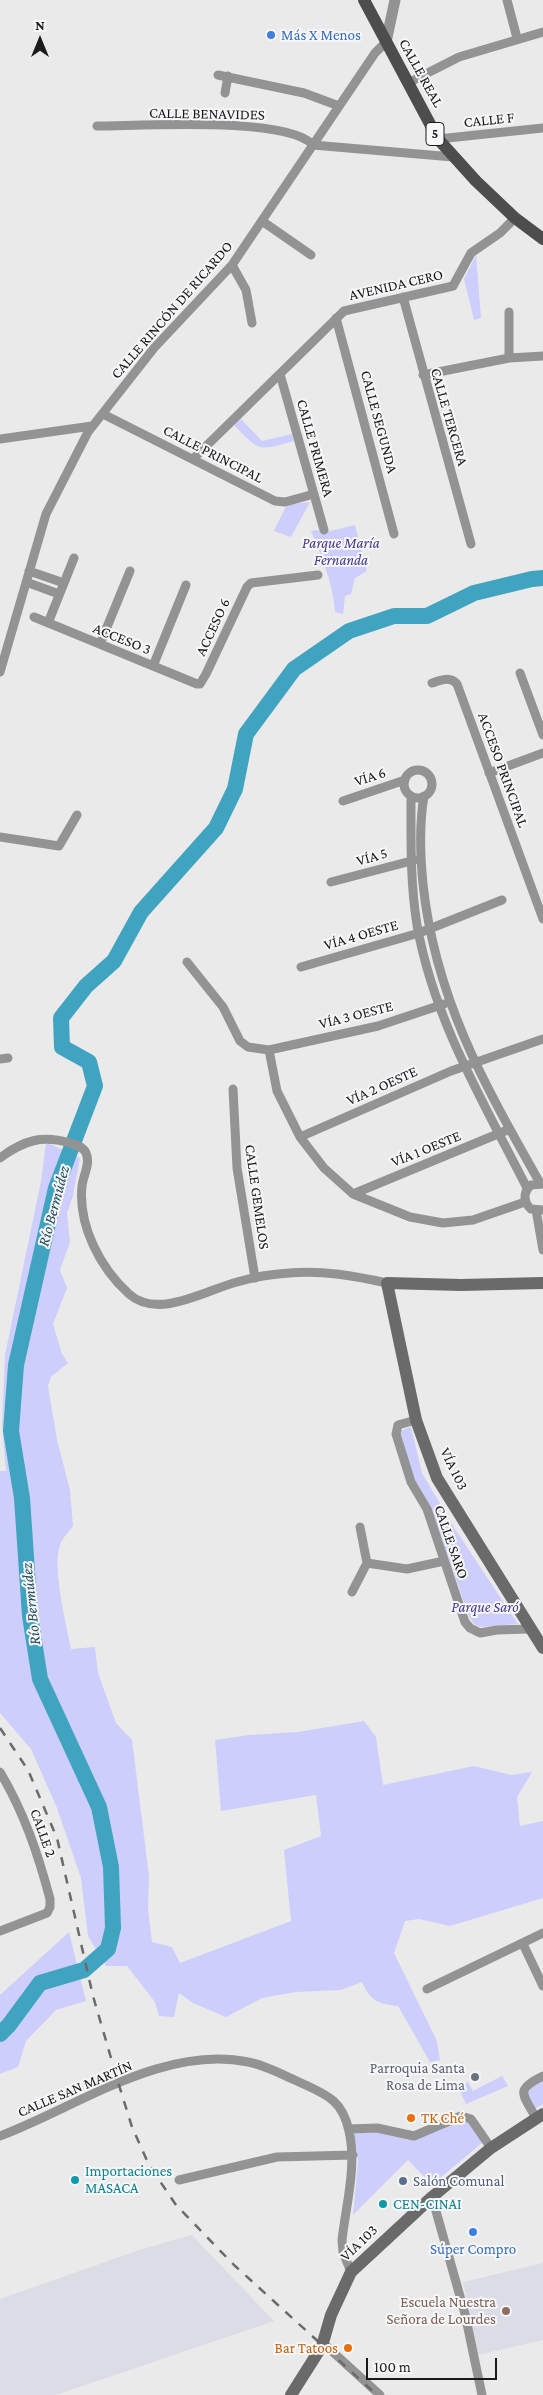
<!DOCTYPE html>
<meta charset="utf-8">
<style>
body{margin:0}
#map{position:relative;width:543px;height:2395px;overflow:hidden;background:#eaeaeb;font-family:"Crimson Pro",serif}
canvas{display:block}
.north{position:absolute;left:15px;top:15px;width:50px;height:50px;-webkit-text-stroke:4px #f7f7f9;paint-order:stroke;rotate:0deg;font-size:14px;font-weight:700;line-height:20px;text-align:center;color:#1a1a1b}
.north::after{content:'';display:block;margin:auto;width:18px;height:22px;background:#1a1a1b;clip-path:polygon(50% 0,100% 100%,50% 72%,0 100%)}
.scale{position:absolute;left:366px;top:2358px;width:131px;height:22px;box-sizing:border-box;border:2px solid #1a1a1b;border-top:0;padding-left:6px;font-size:15px;line-height:18px;white-space:nowrap;color:#1a1a1b;-webkit-text-stroke:4px #f7f7f9;paint-order:stroke}
</style>
<div id="map">
<canvas width="543" height="2395"></canvas>
<div class="north">N</div>
<div class="scale">100 m</div>
</div>
<script>
const c = document.querySelector('canvas').getContext('2d');
c.lineJoin = 'round';
function paint(path, color) { c.fillStyle = color; c.fill(path, 'evenodd'); }
function strokePath(path, color, width, dash) { c.strokeStyle = color; c.lineWidth = width; c.lineCap = dash ? 'butt' : 'round'; c.setLineDash(dash || []); c.stroke(path); }
function label(font, color, halo, rows, align = 'center') {
  c.font = font + ' "Crimson Pro",serif'; c.lineWidth = 4; c.setLineDash([]); c.textBaseline = 'middle'; c.strokeStyle = halo; c.fillStyle = color; for (const [text, x, y, turn = 0] of rows) {
    c.save(); c.translate(x, y); c.rotate((+turn || 0) * Math.PI / 180); c.textAlign = isNaN(turn) ? turn : align; if (halo) c.strokeText(text, 0, 0); c.fillText(text, 0, 0); c.restore();
  }
}
paint(new Path2D(`
 M192,2235l82,86 -218,74h-56v-96l142,-50z
 M543,2263v77l-65,15 -15,-73z`), '#dcdce6');
paint(new Path2D(`
 M476,255l5,63 -7,2 -10,-41z
 M241,419l21,22 30,-7 2,7c-36,10 -34,11 -60,-16z
 M310,502l-19,35 -17,-6 13,-27z
 M355,525l12,46 -12,7 -4,16 -6,2 -2,18 -8,-2c-2,-29 -13,-54 -24,-81l6,-1 5,3z
 M46,1142l34,16 -7,38 -6,17 3,29 -10,28 7,18 -14,36 9,30 6,9 -17,14 -3,9 9,54 13,50 3,36c-4,6 -11,12 -13,19 -8,23 6,78 11,104l24,-2 3,26 18,50 16,17 17,136 -1,33 4,33 20,5 8,16 111,-42 -7,-71 37,-14 -5,-41 -95,16 -6,-71 34,-5 49,-3 66,-11 12,16 7,48 91,-19 37,9 21,-3 -15,25 3,29 23,-5v77l-93,28 -31,-7 -14,2 -11,32 43,88 3,19 -10,2 -32,-56c-21,-3 -27,-4 -36,-24l-21,8 -45,2 -34,6 -36,19 -33,-14 -14,-10 -5,24 -15,-1 -4,-14 -28,-36h-21l-18,-30 -7,-58 -24,-70 -26,-59 -31,-36v-242h6l-4,-46 3,-70 36,-174z
 M411,1427l11,46 33,56 63,95 -37,3 -6,-2 -6,-8 -39,-112 -19,-32 -11,-42z
 M69,1932l17,69 -30,9 -30,31 -8,26 -18,7v-79z
 M502,2076l6,10 -42,18 -8,-17 10,-5 5,9z
 M543,2078v26l-9,5 -7,-13 2,-9z
 M461,2120l9,2 13,20 -51,43 -24,-25 -55,55 5,-54 -5,-29 21,-1 43,8z`), '#cdcefb');
strokePath(new Path2D(`
 M0,2034l9,-9 31,-42 44,-13 24,-21 5,-21 -2,-61 -12,-60 -59,-128 -10,-63 -8,-118 -11,-67 5,-66 40,-177 39,-102 -6,-24 -27,-15 -1,-29 25,-32 28,-25 27,-49 75,-84 19,-39 11,-55 48,-65 55,-38 45,-15h33l47,-23 58,-14 11,-1`), '#40a4c1', 16);
strokePath(new Path2D(`
 M507,0l10,38
 M218,75l86,18 35,13
 M408,83l51,-26 84,-25
 M225,93l3,-17
 M97,126c42,0 190,-10 216,19l140,12
 M438,139l105,-11
 M262,221l49,34
 M232,265l14,25 6,33
 M403,297l68,247
 M509,312v46
 M336,318l58,216
 M280,374l44,156
 M423,375l86,-17 34,-2
 M103,414l172,87 10,1 29,-8
 M0,439l92,-13
 M193,459l151,-148 109,-25 18,-33 29,-20 15,-15
 M29,571l35,12
 M26,582l33,12
 M34,617l163,67h3l6,-10 41,-87 4,-4 67,-8
 M48,623l26,-65
 M100,644l30,-73
 M153,666l33,-81
 M0,672l46,-158 42,-82 66,-84 78,-83 143,-212 11,-11
 M520,673l23,62
 M432,683c10,-3 18,-7 25,1l86,235
 M404 784a14 14 0 1 1 28 0a14 14 0 1 1-28 0Z
 M489,773l54,-20
 M411,796c0,43 -1,86 6,129 17,96 67,178 110,263
 M424,796c-5,29 -4,58 -1,88 12,114 61,200 117,299
 M343,801l62,-21
 M0,837l59,9 18,-31
 M331,882l84,-22
 M187,962l36,45 17,34 8,6 21,3 109,-24 66,-22
 M301,967l118,-34 83,-33
 M269,1050l8,41 23,46 24,31 29,26 57,23 33,6 30,-3 52,-18
 M0,1059l8,-1
 M233,1089l4,79 18,110
 M300,1137l151,-66 92,-32
 M0,1158c24,-18 42,-23 70,-15 6,2 13,3 16,10 5,10 -3,23 -4,33 -4,39 18,82 47,108 29,26 77,-4 108,-12 17,-5 35,-8 52,-9 34,-3 66,3 98,10
 M543,1184l-12,1c-8,7 -8,17 0,24l12,1
 M353,1194l152,-63
 M536,1210l7,40
 M416,1420l-18,5 -2,9 15,48 16,27 38,113 5,6 10,5 17,-3 32,-1
 M360,1527l7,36
 M367,1563l40,6 37,-8
 M352,1592l15,-29
 M0,1772c24,40 38,82 50,127v8l-3,6 -47,18
 M523,1944l20,42
 M427,1989l116,-56
 M536,2118c-13,-24 -22,-28 7,-42
 M349,2129l28,-1 37,8 47,-20 10,3 20,29
 M0,2136c75,-28 164,-92 248,-74 17,3 33,12 49,19 27,13 45,17 52,50 8,35 -3,74 -7,109l1,12 8,20
 M179,2180l98,-23 76,-2
 M432,2197l33,117 17,81
 M323,2343l57,52`), '#939394', 9);
strokePath(new Path2D(`
 M386,42l9,-42`), '#939394', 11);
strokePath(new Path2D(`
 M543,1283l-82,2 -74,-2 29,137 21,58 106,170
 M291,2395l31,-49 9,-31 20,-43 81,-75 59,-49 52,-34`), '#6a6a6b', 12);
strokePath(new Path2D(`
 M364,0l74,139 38,42 39,37 28,21`), '#4d4d4e', 12);
strokePath(new Path2D(`
 M0,1728l28,42 29,68 36,158 25,86 14,45 17,38 27,40 58,60 143,130`), '#6a6a6b', 2.5, [9, 9]);
for (const [x, y, r, color] of [
 [271,35,5,"#3f7fe0"],
 [475,2077,5,"#6b7280"],
 [411,2118,5,"#e8710a"],
 [75,2180,5,"#0f9aa8"],
 [403,2181,5,"#5c6f8a"],
 [383,2204,5,"#0f9aa8"],
 [473,2232,5,"#3f7fe0"],
 [506,2311,5,"#8d6e63"],
 [348,2348,5,"#e8710a"]
]) { const dot = new Path2D(); dot.arc(x, y, r, 0, 2 * Math.PI); c.fillStyle = color; c.fill(dot); strokePath(dot, '#f7f7f9', 2); }
for (const [x, y, w] of [
 [435,134,18]
]) { const box = new Path2D(); box.roundRect(x - w / 2, y - 11.5, w, 23, 4); c.fillStyle = '#f7f7f9'; c.fill(box); strokePath(box, '#1a1a1b', 1); }
label('bold 14px', '#1a1a1b', null, [
 ["5",435,134]
]);
label('15px', '#366cbe', '#f7f7f9', [
 ["Más X Menos",281,35],
 ["Súper Compro",473,2249,"center"]
], 'left');
label('15px', '#1a1a1b', '#f7f7f9', [
 ["CALLE REAL",421,73,61],
 ["CALLE BENAVIDES",207,114,1],
 ["CALLE F",489,120,-6],
 ["AVENIDA CERO",396,285,-13],
 ["CALLE RINCÓN DE RICARDO",172,310,-49],
 ["CALLE TERCERA",449,417,74],
 ["CALLE SEGUNDA",379,422,75],
 ["CALLE PRIMERA",315,448,74],
 ["CALLE PRINCIPAL",213,454,27],
 ["ACCESO 6",213,627,-65],
 ["ACCESO 3",122,639,22],
 ["ACCESO PRINCIPAL",503,770,70],
 ["VÍA 6",370,777,-18],
 ["VÍA 5",372,857,-16],
 ["VÍA 4 OESTE",361,935,-16],
 ["VÍA 3 OESTE",356,1015,-14],
 ["VÍA 2 OESTE",382,1086,-24],
 ["VÍA 1 OESTE",426,1149,-22],
 ["CALLE GEMELOS",257,1197,82],
 ["VÍA 103",454,1469,64],
 ["CALLE SARO",451,1542,71],
 ["CALLE 2",43,1833,70],
 ["CALLE SAN MARTÍN",75,2089,-23],
 ["VÍA 103",359,2243,-44]
]);
label('italic 15px', '#423a8b', '#f7f7f9', [
 ["Parque María",341,543],
 ["Fernanda",341,560],
 ["Parque Saró",485,1607]
]);
label('15px', '#5b616d', '#f7f7f9', [
 ["Parroquia Santa",465,2068],
 ["Rosa de Lima",465,2085]
], 'right');
label('15px', '#c56008', '#f7f7f9', [
 ["TK Ché",421,2118],
 ["Bar Tatoos",338,2348,"right"]
], 'left');
label('15px', '#0d838f', '#f7f7f9', [
 ["Importaciones",85,2171],
 ["MASACA",85,2188],
 ["CEN-CINAI",393,2204]
], 'left');
label('15px', '#4e5e75', '#f7f7f9', [
 ["Salón Comunal",413,2181]
], 'left');
label('15px', '#785e54', '#f7f7f9', [
 ["Escuela Nuestra",496,2302],
 ["Señora de Lourdes",496,2319]
], 'right');
label('italic 16px', '#204a58', '#f7f7f9', [
 ["Río Bermúdez",54,1206,-75],
 ["Río Bermúdez",31,1604,-96]
]);
</script>
